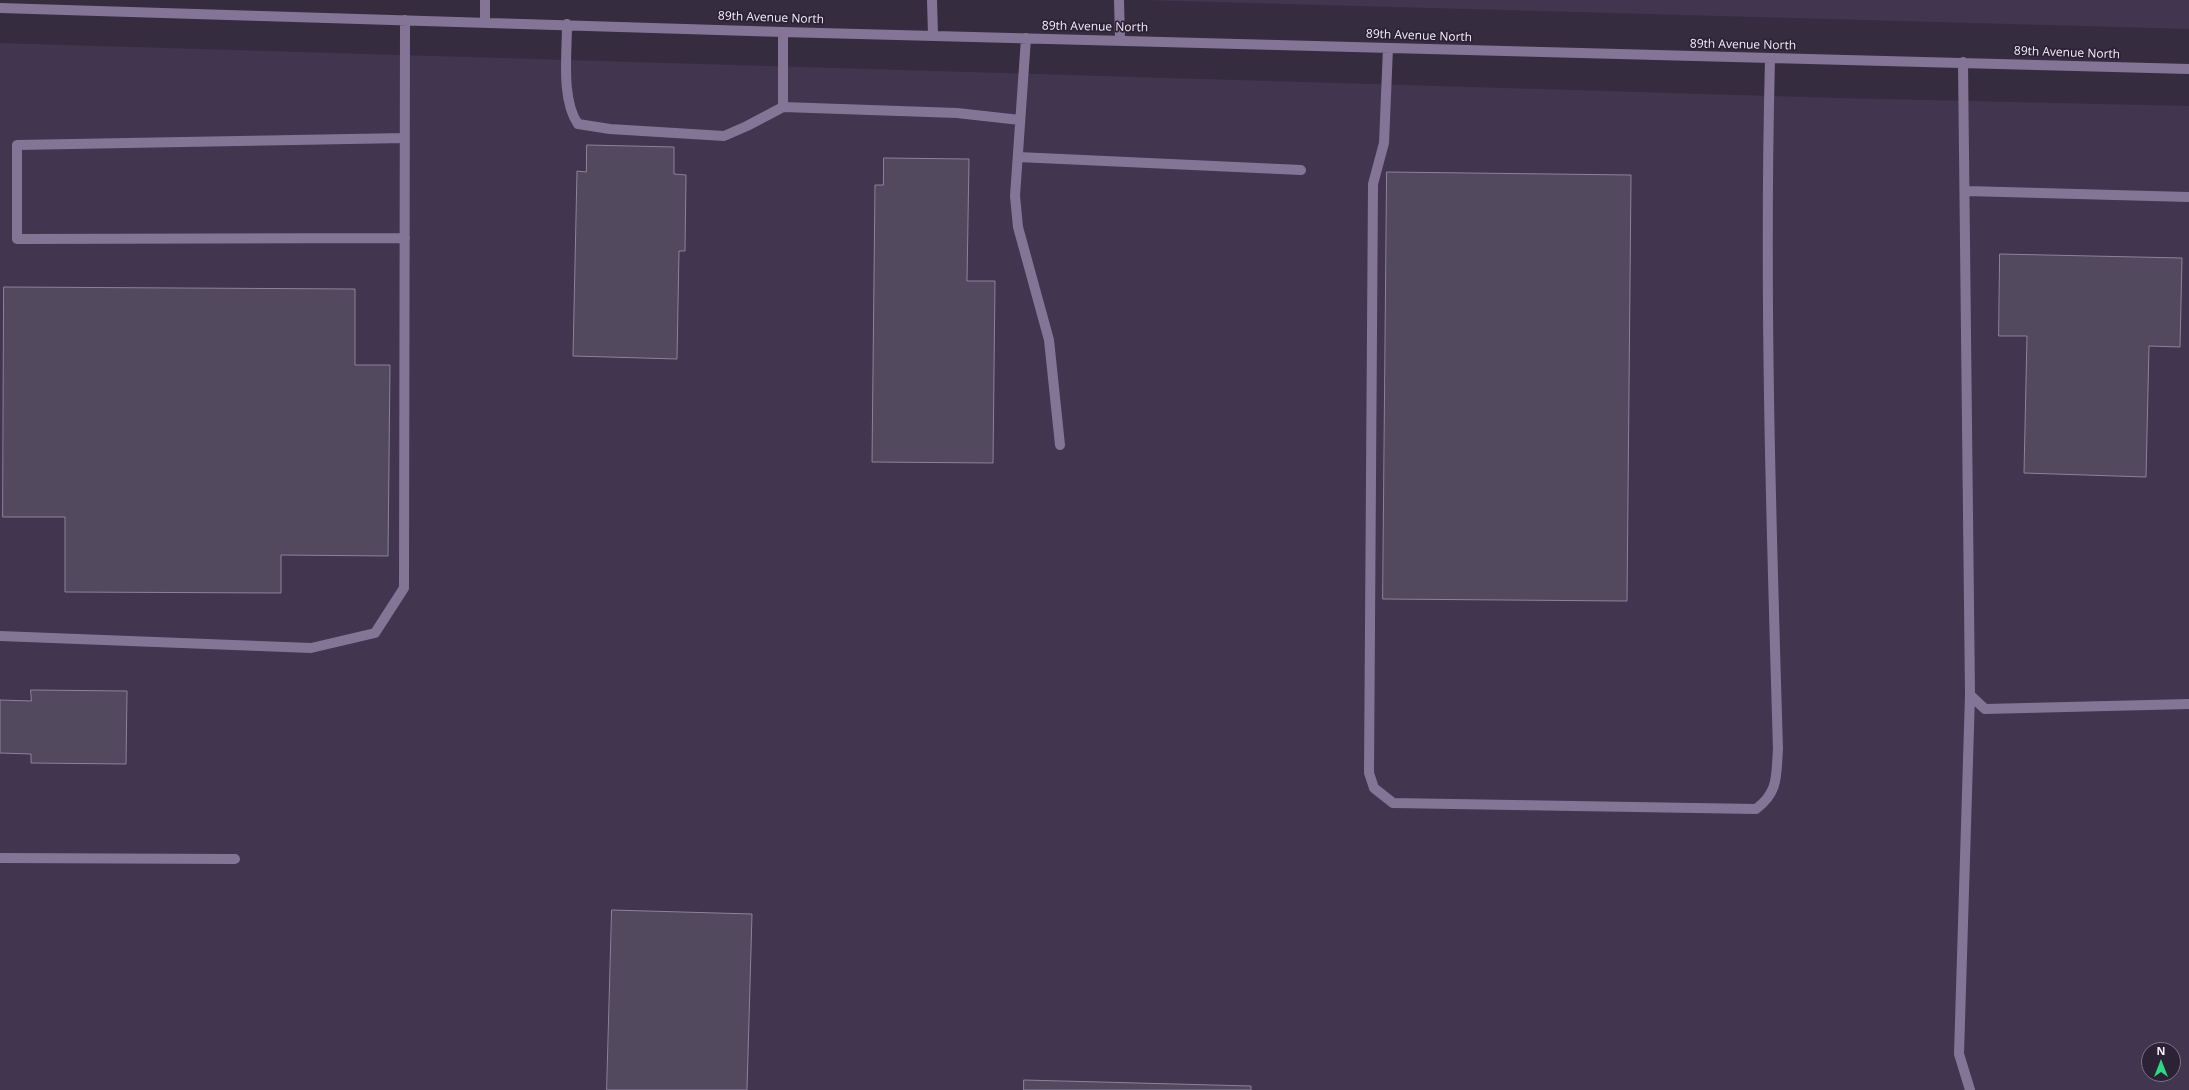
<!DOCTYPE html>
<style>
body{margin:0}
#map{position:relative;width:2189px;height:1090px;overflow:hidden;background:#352c40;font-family:"Open Sans",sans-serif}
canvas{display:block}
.north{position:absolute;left:2141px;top:1042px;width:40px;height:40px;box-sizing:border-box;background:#2b2235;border:1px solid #7b7484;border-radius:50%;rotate:0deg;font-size:11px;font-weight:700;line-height:16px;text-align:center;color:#f3eefb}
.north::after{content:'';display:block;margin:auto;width:14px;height:18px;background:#2ed883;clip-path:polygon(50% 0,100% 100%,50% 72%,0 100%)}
</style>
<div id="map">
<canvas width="2189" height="1090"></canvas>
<div class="north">N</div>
</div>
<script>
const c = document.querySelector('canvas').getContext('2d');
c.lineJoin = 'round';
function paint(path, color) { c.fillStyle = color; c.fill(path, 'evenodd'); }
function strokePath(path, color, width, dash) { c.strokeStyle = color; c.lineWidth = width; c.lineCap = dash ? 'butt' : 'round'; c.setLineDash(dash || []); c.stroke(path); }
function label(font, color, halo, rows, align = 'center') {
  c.font = font + ' "Open Sans",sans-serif'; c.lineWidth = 3.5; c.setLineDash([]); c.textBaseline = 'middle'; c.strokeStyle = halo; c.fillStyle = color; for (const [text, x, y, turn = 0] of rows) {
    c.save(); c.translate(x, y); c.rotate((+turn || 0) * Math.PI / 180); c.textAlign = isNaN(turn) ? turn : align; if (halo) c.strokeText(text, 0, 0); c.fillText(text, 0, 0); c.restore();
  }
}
paint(new Path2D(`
 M1141,0h1048v29z
 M0,43l1840,55 349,8v984h-2189zM2149,1050h24v24h-24z`), '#41354f');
const building = new Path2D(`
 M587,145l87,2v27l12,1 -1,76h-6l-2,108 -104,-3 4,-185 9,1z
 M884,158l85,1 -2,122h28l-2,182 -121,-1 3,-277h8z
 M1387,172l244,3 -4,426 -244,-2z
 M2000,254l182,4 -2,89 -31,-1 -3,131 -122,-4 3,-137h-28z
 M4,287l351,2v76h35l-2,191 -107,-1v38l-216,-1v-75h-62z
 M31,690l96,1 -1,73 -95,-1v-9l-31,-1v-53l31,1z
 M612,910l140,4 -5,176h-140z
 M1024,1080l227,6v4h-227z`);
paint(building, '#52495e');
strokePath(building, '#8d829a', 1);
strokePath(new Path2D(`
 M485,0v22
 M932,0l1,35
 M1119,0l1,40
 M0,8l783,24 1406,37
 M567,24c0,30 -6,76 11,100l32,5 114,7 23,-10 36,-19
 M783,32v75l174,6 63,7
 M1026,38l-11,158 3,31 31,113 11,105
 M1388,48l-4,95 -11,41 -4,589 5,15 19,15 363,6c23,-17 20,-34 22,-60 -7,-230 -14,-460 -8,-690
 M1963,62l7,633 15,14 204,-5
 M405,138l-388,7v94l388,-1
 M1018,157l283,13
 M1966,191l223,6
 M0,636l311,12 64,-15 29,-45 1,-568
 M1970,695l-11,359 11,36
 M0,858l235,1`), '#847596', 10);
label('12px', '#f3eefb', '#2b2235', [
 ["89th Avenue North",771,18,2],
 ["89th Avenue North",1095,27,1],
 ["89th Avenue North",1419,36,2],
 ["89th Avenue North",1743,45,1],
 ["89th Avenue North",2067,53,2]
]);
</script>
